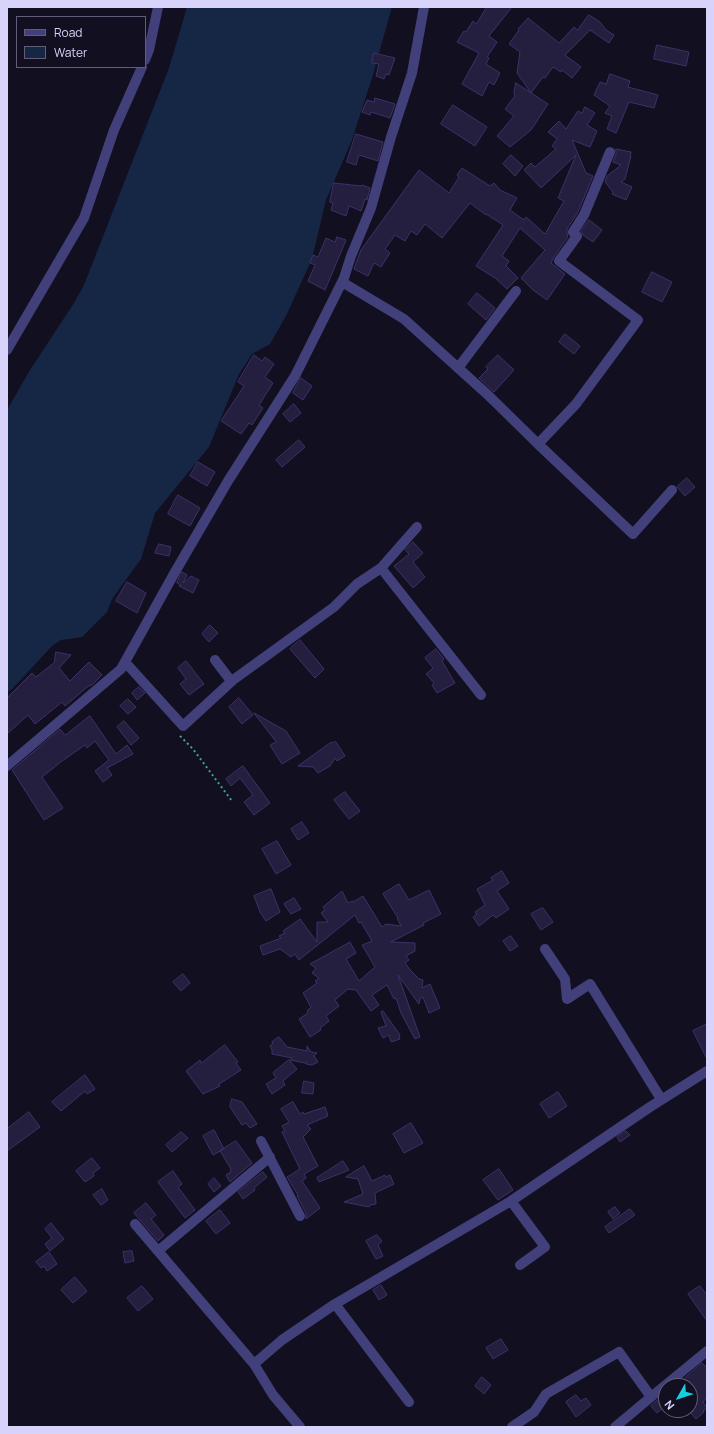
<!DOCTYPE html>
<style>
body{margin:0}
#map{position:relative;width:714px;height:1434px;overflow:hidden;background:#120f20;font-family:Manrope,sans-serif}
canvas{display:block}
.frame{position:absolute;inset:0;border:8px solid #d8d3fa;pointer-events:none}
.legend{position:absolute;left:16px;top:16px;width:130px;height:52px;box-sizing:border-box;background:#120f20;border:1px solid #615d77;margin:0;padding:5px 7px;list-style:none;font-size:12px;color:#d8d3fa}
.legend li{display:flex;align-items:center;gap:8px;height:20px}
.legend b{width:20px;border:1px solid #615d77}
.north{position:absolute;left:658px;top:1378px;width:40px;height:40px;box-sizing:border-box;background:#120f20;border:1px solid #615d77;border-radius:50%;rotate:231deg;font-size:11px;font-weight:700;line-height:16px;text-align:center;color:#d8d3fa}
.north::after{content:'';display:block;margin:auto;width:14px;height:18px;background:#19cde0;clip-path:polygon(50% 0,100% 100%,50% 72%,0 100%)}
</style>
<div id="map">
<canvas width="714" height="1434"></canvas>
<div class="frame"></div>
<ul class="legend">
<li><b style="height:5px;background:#42407a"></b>Road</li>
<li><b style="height:11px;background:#152745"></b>Water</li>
</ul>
<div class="north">N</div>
</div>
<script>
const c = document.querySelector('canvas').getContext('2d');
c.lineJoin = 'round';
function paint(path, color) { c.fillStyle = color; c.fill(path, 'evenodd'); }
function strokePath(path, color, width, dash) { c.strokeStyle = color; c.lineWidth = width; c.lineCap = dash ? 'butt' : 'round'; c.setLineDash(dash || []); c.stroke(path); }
paint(new Path2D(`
 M187,7h205l-20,71 -20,62 -26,60 -14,59 -26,57 -16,28 -18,10 -13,20 -30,73 -54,66 -14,46 -29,40 -5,13 -25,25 -21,3 -8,5 -41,44 -5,3v-282l23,-40 44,-67 10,-18 85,-217z`), '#152745');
const building = new Path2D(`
 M487,7h25l-23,29 8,6 -10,15 2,1 -3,6 14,9 -6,12 -5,-3 -7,14 -20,-12 17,-31 -22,-11 7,-11 2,1 7,-11 3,3z
 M589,15l11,7 6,8 8,5 -5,8 -19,-13 -25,25 16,12 -9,11 -10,-8 -1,2 -8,-5 -8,11 -2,-1 -12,16 -14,-20 3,-21 -11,-8 10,-14 -1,-1 10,-11 31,25 15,-16 3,3z
 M657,45l32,7 -3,14 -32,-7z
 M374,53l21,5 -6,17 -3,-1 -2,5 -8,-3 3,-12 -7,-1z
 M610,74l20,7 -2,6 30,8 -4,13 -25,-6 -13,31 -9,-4 5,-13 -7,-3 5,-7 -16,-11 6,-13 6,2z
 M516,83l32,21 -17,26 -21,17 -13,-11 17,-20 -9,-7 10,-13 -1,-2z
 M375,98l20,6 -5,14 -19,-6 -1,3 -8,-3 5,-12 7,2z
 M453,105l34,22 -12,19 -34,-22z
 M585,107l10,6 -8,12 10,6 -7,16 -18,-7 14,33 7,3 -15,36 -11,17v5l1,3 -14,20 -3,6 14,11 -18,26 -14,-10 -12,-12 24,-28 -25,-22 -18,28 7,5 -3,5 12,12 -11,11 -12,-11 -19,-12 27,-41 -17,-11v1l-16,-12 -28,35 -17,-14 -8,11 -6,-4 -6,10 -10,-6 -10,14 5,4 -9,14 -7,-4 -6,13 -14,-7 7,-19 58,-80 30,23 10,-16 -2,-2 5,-7 28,18 4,-3 6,7 17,8 -7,12 14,10 2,-3 19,17 19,-33 -6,-3 18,-43 -35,33 -17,-18 7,-7 4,4 21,-18 -4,-3 5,-7 -9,-7 11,-11 7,8 12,-18 4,2z
 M356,134l27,8 -5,19 -19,-6 -3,10 -9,-3z
 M616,149l15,3 -1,5 1,-1 -6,23 -4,3 11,5 -6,13 -14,-6 1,-2 -8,-10 2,-6 14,-11 -8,-3 3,-8z
 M511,155l12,11 -8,10 -12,-12z
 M334,183l27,3 1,-1 8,3 -3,12 -2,-1 -4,12 -12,-5 -3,10 -15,-6 2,-7 -3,-1z
 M589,220l13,10 -9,12 -10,-7 -2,-4z
 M337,237l9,3 -21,50 -17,-9 7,-16 -5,-2 3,-8 5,2 8,-19 9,4z
 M652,272l20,10 -10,20 -20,-10z
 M477,293l18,15 -9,12 -18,-16z
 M565,334l15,12 -6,8 -15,-12z
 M254,355l8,6 3,-4 9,7 -9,13 8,6 -14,22 4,3 -11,17 -3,-2 -8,11 -20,-13 23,-35 -6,-4z
 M498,355l16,15 -20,22 -15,-14 9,-9 -2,-2z
 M301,378l11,8 -9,14 -10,-7z
 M294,404l7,9 -11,9 -7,-8z
 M299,440l6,7 -23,20 -6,-7z
 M198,462l17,10 -8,14 -17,-10z
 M687,478l8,9 -10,9 -8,-9z
 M178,495l22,13 -10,18 -22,-12z
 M413,542l10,11 -10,9 12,15 -12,11 -19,-22 15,-12 -4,-4z
 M159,544l12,3 -2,9 -14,-3z
 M182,572l5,3 -4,8 8,-7 8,4 -6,13 -14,-7 2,-1 -4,-2z
 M127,582l19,11 -9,20 -21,-12z
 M210,625l8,8 -9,9 -7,-8z
 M300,640l24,29 -9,9 -25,-29z
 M436,649l8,10 -2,2 13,22 -18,10 -5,-8 2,-2 -8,-9 7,-6 -8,-10z
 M56,652l15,3 -12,13 11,13 19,-19 13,13 -11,11 -1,-1 -4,3 -21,18 -3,-4 -27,22 -7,-9 -21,19v-36l25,-25 4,4 18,-14z
 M186,661l18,23 -15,11 -9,-11 6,-5 -8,-11z
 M139,687l6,6 -8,7 -5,-7z
 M239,698l14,17 -11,9 -13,-17z
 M128,699l8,8 -8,7 -8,-8z
 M254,713l32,18 14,22 -18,11 -12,-19 6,-3z
 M90,716l26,38 11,-9 6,9 -26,14 5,7 -9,7 -8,-11 14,-11 -14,-19 -8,7 -2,-3 -23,16 -20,16 21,31 -19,12 -32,-50 48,-41 5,6z
 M124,721l15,17 -8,7 -14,-18z
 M336,742l9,14 -8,5 -2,-3 -5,8 -12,7 -5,-6 -15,-1 32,-23z
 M243,766l27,37 -16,12 -10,-13 9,-7 -13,-17 -9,8 -5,-7z
 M345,792l15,19 -11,8 -15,-19z
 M302,822l7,11 -11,7 -7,-11z
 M277,841l14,24 -15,9 -14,-25z
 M502,871l7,12 -12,8 12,18 -13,9 -3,-3 -14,11 -6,-9 4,-3 -2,-2 10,-7 -8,-16 16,-9 -2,-2z
 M399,884l10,16 20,-10 12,24 -18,9 1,2 -33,17 24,1v8l-9,5 3,4 -4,3 6,8 8,8 4,1 -1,8 8,-4 10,24 -11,5 -6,-16 -3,2 -1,5 -21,-29 22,62 -5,2 -14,-26 -5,-15 -2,1 -7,-14 -15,10 7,10 -8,6 -15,-21 -8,-1 -13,11 4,6 -13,10 3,5 -9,7 1,2 -11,7 -11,-18 9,-6 -1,-2 4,-4 -8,-14 14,-10 -2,-2 4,-3 -7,-5 4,-5 -6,-4 40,-22 6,11 -10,6 13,22 16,-14 -13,-22 10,-4 -11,-19 -2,1 -4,-8 -56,45 -4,-6 -4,3 -11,-8 -17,6 -3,-9 21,-8 -2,-2 6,-3 -2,-2 17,-12 17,23v-20h11l-7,-9 4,-3 -2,-3 19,-16 6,12 5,-2v1l10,-6 19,31 4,-3 15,2 -4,-8h1l-15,-24z
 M271,889l9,23 -14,9 -6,-9 -6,-16z
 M294,898l7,11 -10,5 -7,-10z
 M543,908l10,14 -12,8 -10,-16z
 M511,936l7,10 -8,5 -7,-10z
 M183,974l7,9 -9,8 -8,-9z
 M383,1011l17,24 -1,1 1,3 -9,3 -2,-7 -6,3 -5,-10 8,-2 -5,-14z
 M707,1024v35l-14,-28z
 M279,1037l8,10 20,4v-5l4,6 6,1 -3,3 4,6 -6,3 -6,-1v-2l-1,1 -15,-3 2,-2 -20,-4v-4l-2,-4 3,-3 -1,-1z
 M225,1045l13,17 -2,1 5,7 -22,14 1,2 -17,8 -17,-23 14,-11 1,3z
 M289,1060l8,9 -14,12 2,4 -13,9 -6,-10 10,-6 -3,-5z
 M85,1075l10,14 -8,5 -2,-3 -24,20 -9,-9z
 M304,1081l10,2 -1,11 -11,-1z
 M558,1092l9,14 -18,12 -9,-14z
 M232,1099l10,3 15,22 -7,4 -4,-5 -4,2 -12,-18z
 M293,1102l7,12 3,-2 1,2 21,-7 3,9 -21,9 4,4 -8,8 15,29 -14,8 2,4 -4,3 18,27 -14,11v-6l-9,-17 1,-1 -11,-18 13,-8 -18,-37 3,-1 -3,-5 7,-4 -8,-13z
 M29,1112l11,15 -33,24v-22z
 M411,1123l12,20 -19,10 -11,-19z
 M214,1130l10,19 -11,6 -10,-19z
 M626,1131l4,4 -10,7 -3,-5z
 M181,1132l7,6 -16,14 -6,-7z
 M236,1141l16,22 -22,19 -4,-7 5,-3 -1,-2 1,-1 -11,-18z
 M92,1158l8,10 -7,5 1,3 -9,6 -9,-11z
 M343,1161l6,9 -30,12 -2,-4z
 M364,1166l8,15 13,-6 1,2 4,-2 4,9 -19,9 1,11 -6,1 -1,2 -25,-5 19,-8 -5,-15 -12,-2z
 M499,1169l14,21 -15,10 -15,-20z
 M173,1171l9,13 -4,3 17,23 -10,8 -27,-36z
 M263,1172l4,5 -13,11 1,2 -12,9 -5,-7z
 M214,1178l7,8 -7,6 -6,-8z
 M102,1189l6,11 -7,5 -8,-10z
 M146,1203l10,12 -5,4 13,16 -6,6 -24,-28z
 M615,1207l5,6 -7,6 -5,-7z
 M630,1209l5,6 -26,18 -4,-6z
 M220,1210l10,13 -14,11 -10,-13z
 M51,1223l13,16 -14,12 -5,-7 7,-6 -7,-9z
 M377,1235l5,6 -4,4 5,11 -7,3 -10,-18z
 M132,1251l2,10 -9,2 -2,-11z
 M49,1252l8,12 -10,7 -3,-5 -3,2 -5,-6z
 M75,1277l12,14 -14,12 -12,-13z
 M381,1285l6,10 -8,5 -6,-10z
 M142,1286l11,13 -15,12 -11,-13z
 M700,1286l7,9v26l-19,-27z
 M501,1339l7,11 -15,9 -7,-11z
 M702,1363l5,5v29l-4,5 4,6 -4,3 1,1 -8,7 -6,-7v-26l-7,-6z
 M482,1377l9,8 -7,9 -9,-8z
 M666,1393v15l-1,-2 -8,7 -6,-7z
 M576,1395l5,6 5,-3 5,7 -15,12 -10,-15z`);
paint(building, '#241e3f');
strokePath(building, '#3d3268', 1);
strokePath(new Path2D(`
 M180,736l13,13 39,52`), '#3ba69f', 2, [2, 3]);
strokePath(new Path2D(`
 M145,60l4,-10 9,-43
 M342,282l62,37 84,76 50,49 38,-40 62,-84 -79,-59 18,-25 -4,-4 11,-17 26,-63
 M7,350l77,-132 30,-88 28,-63
 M458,368l58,-77
 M538,444l95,90 39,-44
 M381,568l100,127
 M215,660l16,21
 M125,662l58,64 50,-46 101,-73 23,-23 24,-16 36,-41
 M7,766l114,-97 54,-97 53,-91 67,-105 49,-98 7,-22 20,-48 20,-71 21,-64 12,-66
 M545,949l20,30 2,20 23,-15 71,115
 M261,1141l39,75
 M511,1201l34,46 -25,18
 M135,1224l119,140
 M158,1251l112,-94
 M335,1304l74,98
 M300,1427l-27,-32 -19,-31 28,-24 53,-36 176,-103 139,-94 57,-36
 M512,1427l22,-15 12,-18 73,-42 32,45 56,-46
 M615,1427l36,-30`), '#42407a', 10);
</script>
